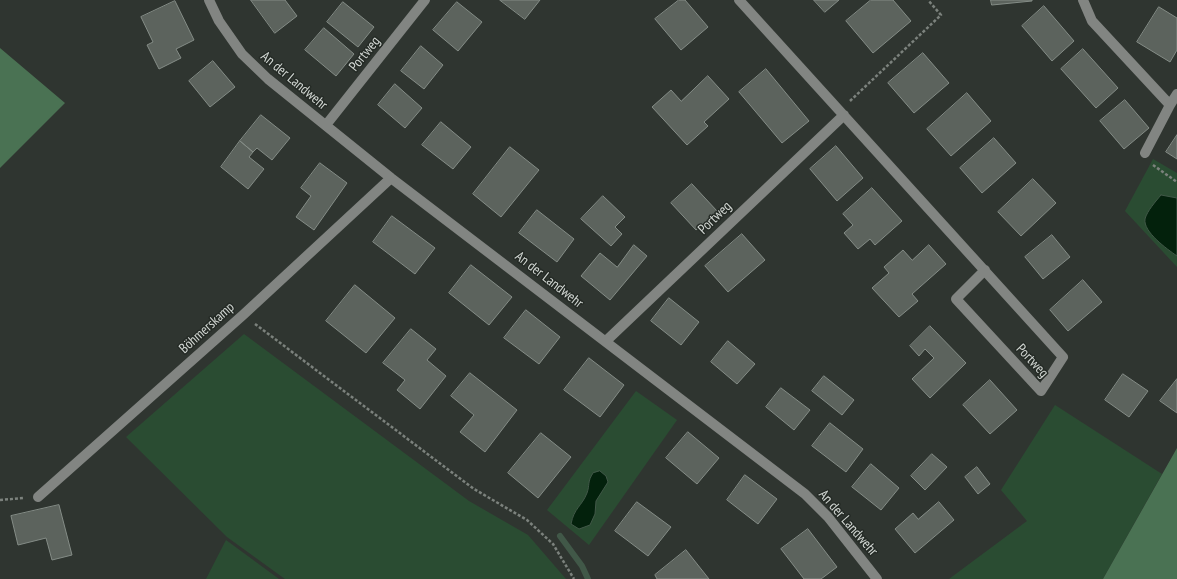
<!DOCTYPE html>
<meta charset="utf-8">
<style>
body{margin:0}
canvas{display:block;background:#2f3530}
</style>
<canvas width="1177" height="579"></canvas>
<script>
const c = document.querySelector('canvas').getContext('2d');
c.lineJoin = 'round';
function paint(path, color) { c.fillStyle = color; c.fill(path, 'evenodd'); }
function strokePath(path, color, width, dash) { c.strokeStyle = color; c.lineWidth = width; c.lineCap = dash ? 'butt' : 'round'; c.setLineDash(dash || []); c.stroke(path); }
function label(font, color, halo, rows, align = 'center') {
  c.font = font + ' "PT Sans Narrow",sans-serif'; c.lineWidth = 3; c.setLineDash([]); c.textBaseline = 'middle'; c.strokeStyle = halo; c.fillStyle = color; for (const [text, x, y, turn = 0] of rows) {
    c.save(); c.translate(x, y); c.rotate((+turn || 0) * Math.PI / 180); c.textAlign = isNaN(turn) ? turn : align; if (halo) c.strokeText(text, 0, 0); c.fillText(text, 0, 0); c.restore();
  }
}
paint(new Path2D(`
 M1153,159l24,14v94l-52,-56z
 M244,334l225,167 59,34 38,44h-281l-58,-42 -101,-100z
 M636,391l41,29 -88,125 -42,-35z
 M1055,405l107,69 -59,105h-154l78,-58 -26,-31z
 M226,540l53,39h-73z`), '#2a4c32');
paint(new Path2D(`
 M0,48l65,55 -65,65z
 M1177,448v131h-74z`), '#4a7253');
const water = new Path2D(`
 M1161,195l16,3v58c-10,-7 -34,-24 -32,-37 2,-8 11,-18 16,-24z
 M600,471l6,5 2,6 -12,19 -1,13 -5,11 -11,4 -8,-5c3,-16 11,-18 16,-31 3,-8 0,-11 6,-20z`);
paint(water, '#03210c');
strokePath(water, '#415848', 1);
strokePath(new Path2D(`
 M560,536l22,30 6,13`), '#415848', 6);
const building = new Path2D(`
 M251,0h34l12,16 -22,17z
 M500,0h40l-15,19z
 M679,0h6l23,27 -27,23 -26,-31z
 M814,0h25l-14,12z
 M871,0h22l18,21 -38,32 -27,-32z
 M991,0h41v1l-40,4z
 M175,1l19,39 -18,9 5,9 -22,11 -12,-24 6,-3 -12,-25z
 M343,2l31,25 -16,20 -31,-25z
 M457,2l25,20 -24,29 -25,-21z
 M1044,6l30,35 -22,20 -30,-35z
 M1159,7l18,11v32l-7,12 -33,-20z
 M324,28l30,26 -18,22 -31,-26z
 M421,46l22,19 -19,24 -23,-18z
 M1083,49l35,39 -22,20 -35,-39z
 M923,53l26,30 -35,30 -26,-30z
 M213,61l22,26 -25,20 -21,-26z
 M766,69l43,52 -27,22 -43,-51z
 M708,76l21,23 -25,23 4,4 -21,19 -35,-38 19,-17 10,11z
 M395,84l27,24 -17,20 -27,-23z
 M967,93l24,28 -40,35 -24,-27z
 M1125,100l24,28 -25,21 -24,-28z
 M261,115l29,23 -18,22 -15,-12 -4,4 -13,-11z
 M441,122l30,25 -18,22 -31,-24z
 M1177,135v24l-11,-7z
 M994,138l22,25 -34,30 -22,-25z
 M240,141l13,11 -4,5 15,12 -16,20 -27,-22z
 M836,146l27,32 -26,23 -27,-32z
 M510,147l29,23 -38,47 -28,-23z
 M320,163l27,20 -33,47 -18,-13 15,-21 -10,-8z
 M1033,179l23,24 -35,33 -23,-24z
 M692,184l25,27 -21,19 -25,-27z
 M872,188l30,33 -27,24 -5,-6 -12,10 -14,-16 9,-8 -10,-11z
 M603,196l22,21 -10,10 7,7 -11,12 -30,-27z
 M537,210l37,29 -17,23 -38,-29z
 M392,216l43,32 -20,26 -42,-32z
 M742,234l23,26 -37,32 -23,-26z
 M1052,235l18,22 -27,22 -18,-22z
 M634,245l13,11 -37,44 -29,-24 19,-23 17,14z
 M929,245l17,19 -34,30 6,7 -19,16 -27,-29 17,-15 -5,-6 19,-17 9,10z
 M471,265l41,32 -23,28 -40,-32z
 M1083,280l19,22 -34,29 -18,-21z
 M355,285l40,33 -29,35 -40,-32z
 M669,298l30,24 -18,23 -30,-24z
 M526,310l34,27 -21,27 -35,-26z
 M930,326l36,37 -36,35 -18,-19 22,-21 -9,-9 -6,7 -9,-10z
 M411,329l25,20 -9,11 19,16 -26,33 -23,-19 8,-10 -22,-17z
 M728,341l27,23 -18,20 -26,-22z
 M589,358l35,27 -24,32 -36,-27z
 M470,373l47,37 -32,42 -25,-20 14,-17 -23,-19z
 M1123,374l25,17 -19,26 -24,-17z
 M824,376l30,24 -12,15 -30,-24z
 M1177,379v34l-17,-12z
 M990,380l27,30 -27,24 -27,-29z
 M781,388l29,22 -16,20 -28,-23z
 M830,423l33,26 -17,23 -34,-26z
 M688,432l31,26 -22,26 -31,-26z
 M541,433l30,24 -33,41 -30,-25z
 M932,454l15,13 -22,23 -14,-14z
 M871,464l28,24 -18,22 -29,-23z
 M977,467l13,17 -12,10 -13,-17z
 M745,475l32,24 -19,25 -31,-24z
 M637,502l34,25 -23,29 -33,-25z
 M939,502l15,18 -39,33 -20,-24 18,-16 5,6z
 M59,505l13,50 -20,5 -6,-22 -28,7 -7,-29z
 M808,529l29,38 -16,12h-17l-23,-30z
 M686,550l23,29h-52l-2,-4z`);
paint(building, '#5c635d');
strokePath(building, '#848c86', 1);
strokePath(new Path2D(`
 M850,101l91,-86 -13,-15
 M1153,165l24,17
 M255,324l219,165 53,31 26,24 21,35
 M0,500l23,-2`), '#7c827d', 2.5, [3, 2]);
strokePath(new Path2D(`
 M209,0l10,21 23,33 26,25 123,99 414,316 23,23 49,62
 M739,0l324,357 -22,34 -85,-92 29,-29
 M1083,0l9,21 78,84 7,-11
 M326,125l99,-125
 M1145,153l25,-48
 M606,341l238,-226
 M38,497l205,-182 148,-137`), '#828582', 10);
label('14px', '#d2d7d3', '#252b26', [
 ["Portweg",365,54,-51],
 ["An der Landwehr",294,81,40],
 ["Portweg",715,218,-44],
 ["An der Landwehr",549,280,38],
 ["Böhmerskamp",207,328,-42],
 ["Portweg",1032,361,47],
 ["An der Landwehr",848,523,49]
]);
</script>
